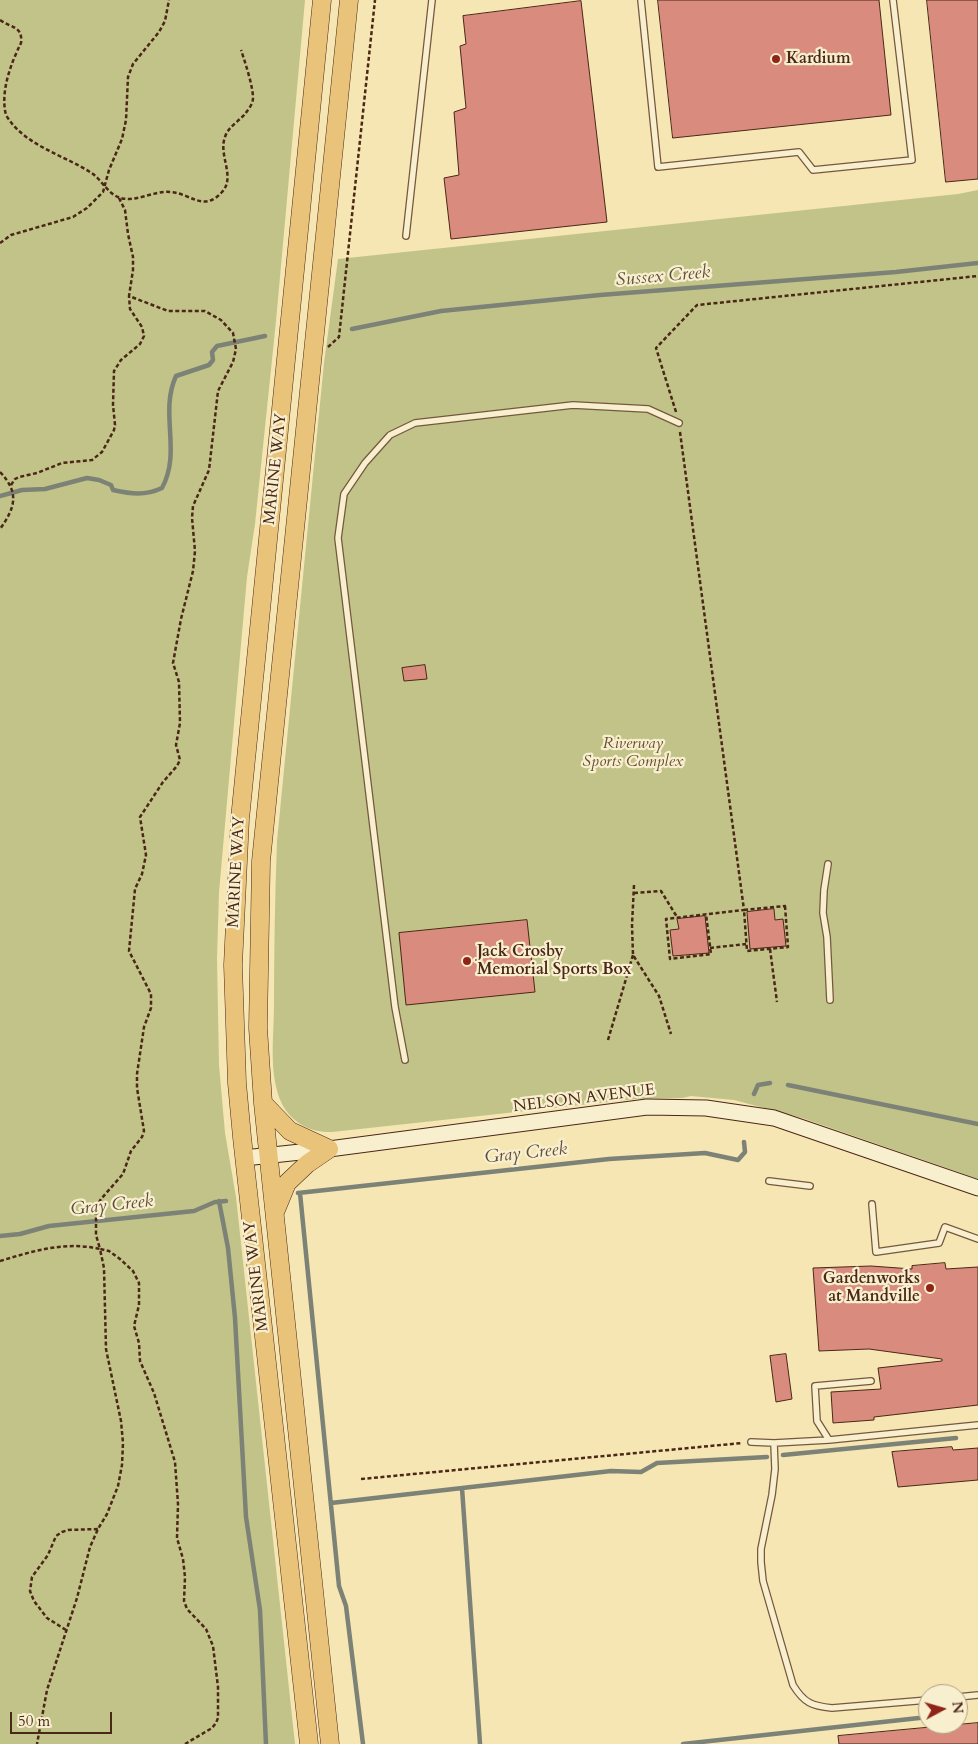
<!DOCTYPE html>
<style>
body{margin:0}
#map{position:relative;width:978px;height:1744px;overflow:hidden;background:#f5e6b3;font-family:Cardo,serif}
canvas{display:block}
.north{position:absolute;left:918px;top:1684px;width:50px;height:50px;box-sizing:border-box;background:#f8efce;border:1px solid #b39f85;border-radius:50%;rotate:84deg;font-size:14px;font-weight:700;line-height:20px;text-align:center;color:#4b2718}
.north::after{content:'';display:block;margin:auto;width:18px;height:22px;background:#8f2418;clip-path:polygon(50% 0,100% 100%,50% 72%,0 100%)}
.scale{position:absolute;left:10px;top:1712px;width:102px;height:22px;box-sizing:border-box;border:2px solid #4b2718;border-top:0;padding-left:6px;font-size:15px;line-height:18px;white-space:nowrap;color:#4b2718;-webkit-text-stroke:4px #f8efce;paint-order:stroke}
</style>
<div id="map">
<canvas width="978" height="1744"></canvas>
<div class="north">N</div>
<div class="scale">50 m</div>
</div>
<script>
const c = document.querySelector('canvas').getContext('2d');
c.lineJoin = 'round';
function paint(path, color) { c.fillStyle = color; c.fill(path, 'evenodd'); }
function strokePath(path, color, width, dash) { c.strokeStyle = color; c.lineWidth = width; c.lineCap = dash ? 'butt' : 'round'; c.setLineDash(dash || []); c.stroke(path); }
function label(font, color, halo, rows, align = 'center') {
  c.font = font + ' Cardo,serif'; c.lineWidth = 4.5; c.setLineDash([]); c.textBaseline = 'middle'; c.strokeStyle = halo; c.fillStyle = color; for (const [text, x, y, turn = 0] of rows) {
    c.save(); c.translate(x, y); c.rotate((+turn || 0) * Math.PI / 180); c.textAlign = isNaN(turn) ? turn : align; if (halo) c.strokeText(text, 0, 0); c.fillText(text, 0, 0); c.restore();
  }
}
paint(new Path2D(`
 M0,0h305l-29,321 -21,203 -8,53 -28,315 -2,67 2,106 6,68 11,64 59,547h-295z
 M978,190v989l-176,-61 -68,-18 -43,-4 -9,2 -46,1 -304,33c-21,1 -40,-9 -50,-28 -14,-30 -8,-66 -8,-99 0,-55 1,-109 3,-164l47,-478 14,-104 620,-65z`), '#c1c389');
strokePath(new Path2D(`
 M352,329l89,-18 159,-16 296,-23 82,-9
 M0,496l22,-6 23,-1 42,-11 12,2 12,5 2,5c18,4 32,6 49,-2 20,-37 -3,-75 14,-112l33,-11 4,-5 -1,-8 5,-6 48,-10
 M788,1085l190,39
 M754,1094l4,-9 12,-2
 M298,1193l311,-34 96,-6 33,7 7,-8 -1,-10
 M300,1193l39,393 7,20 17,138
 M219,1201l9,47 7,70 11,199 14,93 6,134
 M0,1236l20,-2 29,-8 145,-15 21,-9 11,-1
 M783,1455l173,-17
 M462,1488l18,256
 M331,1503l280,-32 30,1 16,-9 110,-6
 M683,1744l245,-27`), '#7d8276', 4.5);
const building = new Path2D(`
 M658,0h221l12,115 -218,23z
 M927,0h51v179l-32,3z
 M581,1l26,221 -156,17 -7,-61 15,-3 -5,-63 12,-4 -6,-62 6,-2 -3,-28z
 M425,665l2,14 -23,2 -2,-13z
 M774,909l1,11 8,-1 3,27 -36,3 -3,-37z
 M705,916l4,37 -36,3 -3,-26 9,-1 -2,-10z
 M527,920l8,72 -129,13 -7,-72z
 M945,1263l1,6 32,-2v138l-104,12v3l-41,3 -2,-31 50,-3 -3,-21 64,-7v-2l-73,-10 -50,2 -6,-83 58,-2 41,3v-3z
 M786,1354l6,45 -16,3 -6,-46z
 M952,1447l1,3 25,-2v32l-80,7 -6,-35z
 M978,1723v21h-139l-1,-8z`);
paint(building, '#d98c7d');
strokePath(building, '#4b2718', 1);
const lane = new Path2D(`
 M641,0l17,167 141,-15 14,18 99,-10 -19,-160
 M406,236l26,-236
 M828,864l-4,26 -1,23 4,24 3,63
 M405,1060l-10,-53 -57,-469 6,-44 21,-31 25,-28 25,-12 158,-18 75,4 31,14
 M769,1181l41,5
 M872,1204l4,48 63,-9 6,-16 33,12
 M871,1381l-56,5 2,35 12,19 149,-15
 M751,1442l23,1 55,-3
 M774,1443l1,26 -3,26 -11,54v13l2,19 30,104c11,18 19,21 39,23l96,-8
 M958,1697l20,-2`);
const secondary = new Path2D(`
 M244,1158l85,-9 318,-42 59,1 68,10 204,70`);
const primary = new Path2D(`
 M263,1103l27,28 39,18 -22,15 -20,19 -12,29
 M309,1744l-67,-607 -5,-54 -4,-118 7,-146 82,-819
 M330,1744l-67,-641 -5,-75 3,-167 88,-861`);
strokePath(lane, '#76573f', 8);
strokePath(secondary, '#4b2718', 17);
strokePath(primary, '#4b2718', 19);
strokePath(new Path2D(`
 M0,20c11,8 23,6 21,23 -10,20 -21,49 -15,72 18,31 59,40 87,59 9,7 15,19 25,23 15,7 37,-7 52,-5 21,1 33,21 52,0 14,-15 -4,-37 3,-55 3,-10 13,-15 20,-23 3,-4 8,-10 8,-16 0,-12 -8,-36 -12,-48
 M119,198l6,12 3,24 5,23v13l-4,26 39,15h37l16,9 12,13 3,16 -3,13 -15,29 -9,79 -16,36 -1,12 3,33 -2,20 -12,48 -8,44 6,19 1,41 -4,22 4,15 -3,6 -14,16 -23,35 6,38 -4,19 -7,15 -6,62 22,43v14l-7,19 -7,47v14l7,43 -2,6 -11,14 -8,23 -22,25 -5,9v27l4,14 9,2 11,8 13,12 6,12v22l-5,21 5,17 1,18 14,32 21,69 3,42 -1,34 6,21 2,18 -1,24 3,8 19,20 7,17 5,41v31l-2,5 -4,5 -27,16
 M0,243l11,-8 62,-18 14,-9 16,-16 6,-22 13,-31 4,-19 2,-43 5,-13 26,-32 6,-11 4,-21
 M328,347l11,-10 36,-337
 M676,412l-20,-64 41,-43 281,-29
 M680,432l64,478 -78,9 4,40 41,-5 -5,-40
 M0,472c20,21 15,36 0,57
 M11,485l4,-6 4,-2 18,-4 25,-10 30,-3 10,-8 12,-22 1,-5 -2,-20 1,-34 7,-11 19,-16 4,-8 -2,-9 -12,-18 -1,-13
 M634,885l-2,40 1,30 26,41 12,38
 M634,893l27,-2 16,26
 M785,906l3,41 -41,4 -3,-41z
 M710,948l36,-4
 M770,949l7,53
 M608,1040l25,-85
 M0,1261c33,-10 65,-20 100,-12l4,19 2,81 15,72 2,22 -1,22 -4,21 -11,28 -9,15 -8,18 -13,51 -30,92 -10,54
 M361,1479l381,-36
 M66,1630l-19,-12 -13,-17 -4,-10 2,-14 16,-22 8,-19 6,-4 6,-2 30,-1`), '#4b2718', 2.5, [4, 2.5]);
strokePath(lane, '#f8efce', 5.5);
strokePath(secondary, '#f8efce', 15);
strokePath(primary, '#eac37a', 18);
for (const [x, y, r, color] of [
 [776,59,5,"#8f2418"],
 [467,961,5,"#8f2418"],
 [930,1288,5,"#8f2418"]
]) { const dot = new Path2D(); dot.arc(x, y, r, 0, 2 * Math.PI); c.fillStyle = color; c.fill(dot); strokePath(dot, '#f8efce', 2); }
label('bold 16px', '#4b2718', '#f8efce', [
 ["Kardium",786,59],
 ["Jack Crosby",477,952],
 ["Memorial Sports Box",477,970],
 ["Gardenworks",920,1279,"right"],
 ["at Mandville",920,1297,"right"]
], 'left');
label('16px', '#4b2718', '#f8efce', [
 ["MARINE WAY",276,469,-84],
 ["MARINE WAY",237,872,-87],
 ["NELSON AVENUE",584,1099,-7],
 ["MARINE WAY",257,1276,-97]
]);
label('italic 16px', '#684e34', '#f8efce', [
 ["Riverway",633,744],
 ["Sports Complex",633,762]
]);
label('italic 18px', '#604d3f', '#f8efce', [
 ["Sussex Creek",663,277,-5],
 ["Gray Creek",526,1154,-6],
 ["Gray Creek",112,1206,-6]
]);
</script>
